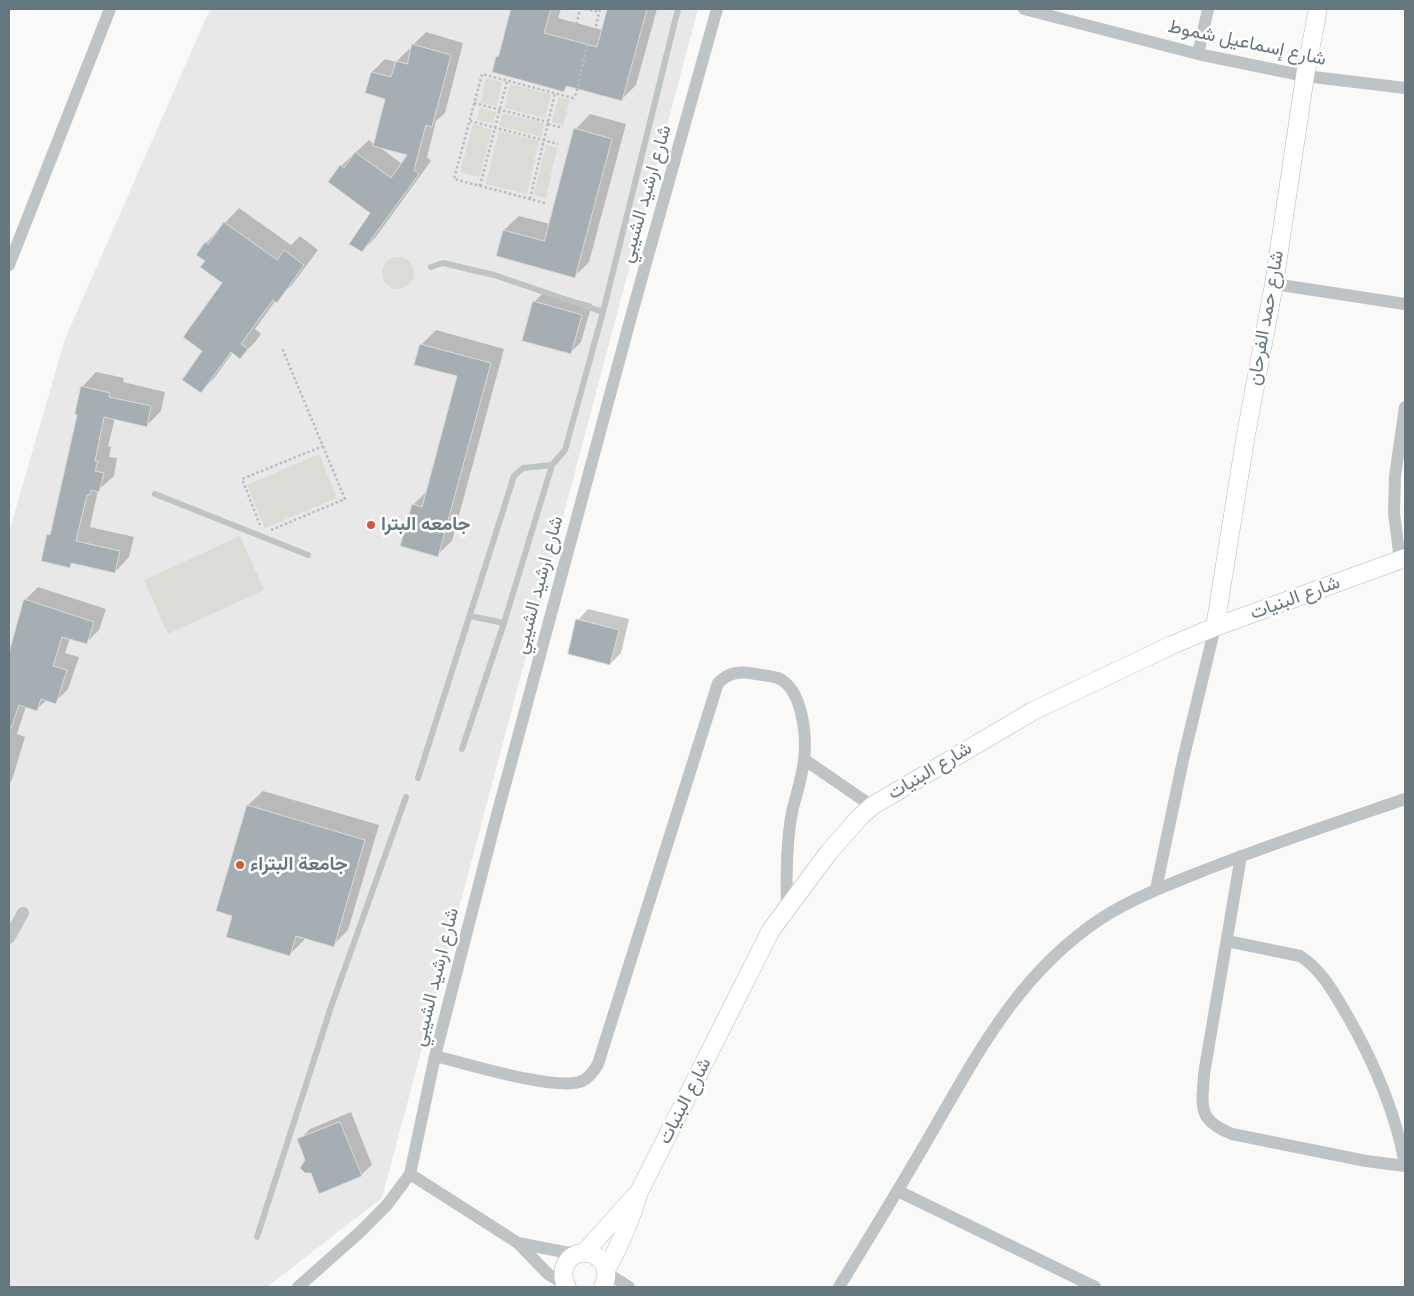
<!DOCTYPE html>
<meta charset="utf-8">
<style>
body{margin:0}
#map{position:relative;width:1414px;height:1296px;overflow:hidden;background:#f9f9f7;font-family:Karla,sans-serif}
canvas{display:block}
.frame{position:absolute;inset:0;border:10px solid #66767f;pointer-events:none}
</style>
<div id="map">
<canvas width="1414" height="1296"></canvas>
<div class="frame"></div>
</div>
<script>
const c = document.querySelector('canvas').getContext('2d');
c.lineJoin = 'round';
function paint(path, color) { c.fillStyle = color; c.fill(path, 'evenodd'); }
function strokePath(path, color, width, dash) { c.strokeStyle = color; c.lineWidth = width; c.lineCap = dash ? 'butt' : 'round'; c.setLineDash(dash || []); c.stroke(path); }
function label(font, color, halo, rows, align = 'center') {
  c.font = font + ' Karla,Vazirmatn,sans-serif'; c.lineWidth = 5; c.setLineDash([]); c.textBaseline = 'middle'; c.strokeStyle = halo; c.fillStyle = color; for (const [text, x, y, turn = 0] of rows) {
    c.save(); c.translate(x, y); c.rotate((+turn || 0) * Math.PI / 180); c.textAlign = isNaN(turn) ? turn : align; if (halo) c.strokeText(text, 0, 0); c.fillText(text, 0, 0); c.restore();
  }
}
paint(new Path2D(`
 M210,9h488l-316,1189 -115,89h-258v-755l56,-193z`), '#e7e8e7');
paint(new Path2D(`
 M486,78l16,4 -5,24 -16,-3z
 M510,84l41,10 -6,24 -40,-10z
 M559,97l11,3 -7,25 -11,-3z
 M480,108l16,4 -3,11 -16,-3z
 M503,113l41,10 -3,14 -42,-11z
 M473,124l19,6 -13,47 -19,-5z
 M499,131l40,10 -12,53 -41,-10z
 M546,145l11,3 -11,50 -12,-3z
 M382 273a16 16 0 1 1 32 0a16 16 0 1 1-32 0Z
 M319,454l18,44 -72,30 -18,-43z
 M240,536l24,54 -96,44 -24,-54z`), '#d9ddd6');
paint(new Path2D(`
 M513,9h48l-3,9 44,12 6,-21h49l-21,76 -14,14 -53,-14 -5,5 -67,-33 4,-4z
 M426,32l37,11 -18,70 -9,8 -9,36 4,4 -56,77 -13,13 9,-38 -42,-31 12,-16 28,-26 5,4 13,-46 -20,-6 5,-20 13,-13 11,3 13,-13 3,1 1,-5zM378,146l31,9 -7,9z
 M590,114l36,10 -37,138 -15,15 -70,-47 15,-14 31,8 26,-95z
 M239,208l52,37 9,-9 18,14 -27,36 -15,14 -21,29 6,5 -6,8 -15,15 -7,-5 -18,25 -14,15 3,-41 20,-68 -18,-22v-18z
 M545,291l47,13 -11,38 -11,11 -36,-51z
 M436,330l68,19 -52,192 -15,14 -24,-50 15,-15 31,-114 -38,-31z
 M96,372l28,6 -1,4 42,10 -4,19 -15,15 -31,-8 -7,28 3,1 -2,10 8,1 -3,18 -16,14 -8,37 44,10 -5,20 -14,15 -41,-10 -4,4 -21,-31 4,-4 26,-117 3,-27z
 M38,587l68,22 -7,21 -13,13 -16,-5 -5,15 14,4 -11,32 -13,13 -8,-2 -10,9 -11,-3 -9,28 8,3 -13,43 -3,3v-126l16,-57z
 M588,609l41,10 -8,34 -11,11 -32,-44z
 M263,791l116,34 -31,105 -15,15 -28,-8 -1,3 -15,15 -55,-40 -17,-5 31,-105z
 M351,1112l21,53 -11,10 -54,-15 -8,-20 11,-11z`), '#0003');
const building = new Path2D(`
 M511,9h40l-7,24 53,14 10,-38h40l-25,92 -56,-15 -2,6 -72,-20 4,-16 2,1z
 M412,44l39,11 -19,72 -6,-2 -12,45 5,4 -57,78 -13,-8 21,-31 -42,-31 12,-17 4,3 11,-16 36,26 16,-23 -34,-9 12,-47 -20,-6 6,-21 20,5 5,-16 11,3z
 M574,128l38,11 -37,139 -79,-22 7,-26 41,11z
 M224,222l53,38 7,-10 20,15 -27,38 -4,-3 -32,44 7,5 -8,10 -9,-7 -30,41 -19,-13 20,-29 -19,-14 39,-54 -22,-16 5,-6 -9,-6 9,-13 3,2z
 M533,301l49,14 -11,39 -49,-13z
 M420,344l71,19 -53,194 -38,-11 12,-42 10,3 35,-131 -43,-11z
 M81,386l29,7 -1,4 42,9 -4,21 -43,-10 -9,44h3l-3,10 9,2 -5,19 -8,-2 -1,5h-3l-11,46 44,10 -5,22 -44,-10 -1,5 -29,-7 6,-27 3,1 27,-120 -2,-1z
 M24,599l70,23 -7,22 -25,-7 -9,29 14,4 -11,34 -15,-5 -4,12 -18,-6 -8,23 -2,-1v-74z
 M576,619l43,11 -9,35 -42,-11z
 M247,805l118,35 -31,107 -38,-11 -6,20 -64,-19 6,-21 -16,-5z
 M340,1122l22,54 -43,18 -8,-21h-6l-5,-5 5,-8 -8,-21z`);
paint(building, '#a5aeb3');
strokePath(building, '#dbdbd9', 1);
const secondary = new Path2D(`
 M1215,627l30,-187 29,-156 31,-208 13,-67
 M584,1253l51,-57
 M606,1270c14,-25 25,-50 33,-78l132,-262 58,-78 30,-34 13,-12 17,-10 144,-85 139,-66 43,-18 190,-69
 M567,1287c-4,-5 -4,-12 -3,-18 8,-30 55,-15 39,18`);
strokePath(secondary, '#b3b9bd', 19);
strokePath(new Path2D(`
 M585,9l14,3
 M574,34l6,-25
 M590,38h3l7,-29
 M474,103l74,19
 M470,121l88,23
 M548,124l15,4
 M480,186l27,-105
 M530,199l25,-106
 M545,203l-91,-24 28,-105 91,24 3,-4 13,-56 -38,-10 5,-19
 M260,525l-18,-46 81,-33
 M271,530l74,-31 -63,-151`), '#b9bdbf', 2.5, [2.5, 2.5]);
strokePath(new Path2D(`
 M431,267l12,-4 51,12 109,37
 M155,494l153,61
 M470,616l34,7
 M462,749l42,-126 48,-158
 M418,778l96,-302 9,-8 29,-3 13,-15 38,-138 75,-303
 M257,1237l74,-230 75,-210`), '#bec3c6', 6);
strokePath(new Path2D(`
 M1024,9l174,45 107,22 100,12
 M1198,54l10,-45
 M9,265l101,-256
 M1274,284l131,20
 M1400,560l-6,-47 1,-37 10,-69
 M805,760l67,46
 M1241,856l-37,218c-2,33 -7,46 28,60l134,27 39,5
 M1156,889l27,-129 32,-133
 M9,938l14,-25
 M1227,941l73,15c22,14 34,37 47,59 27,47 48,95 58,149
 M435,1056c30,7 122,36 147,25 7,-3 12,-10 16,-17l120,-381c11,-11 22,-12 38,-9 7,1 15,2 22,4 25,11 29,59 26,82 -2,18 -8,35 -12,52 -6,32 -6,63 -5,95
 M410,1174l108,69 30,31 17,10
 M898,1191l197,96
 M518,1243l46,9 16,1
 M607,1273l22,14
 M298,1287l61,-54 28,-28 23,-31 25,-118 59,-230 138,-513 85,-304
 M839,1287c30,-49 60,-98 89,-148 49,-84 89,-165 174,-221 31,-20 68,-34 103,-48 66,-26 133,-48 200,-71`), '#bec3c6', 12);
strokePath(secondary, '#fff', 18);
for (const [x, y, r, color] of [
 [371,525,5,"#d75638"],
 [240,865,5,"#d75638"]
]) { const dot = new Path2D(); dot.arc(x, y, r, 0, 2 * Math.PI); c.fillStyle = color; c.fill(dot); strokePath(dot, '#fff', 2); }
label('19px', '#66767f', '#fff', [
 ["شارع إسماعيل شموط",1247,43,12],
 ["شارع ارشيد الشيبي",646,194,-74],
 ["شارع حمد الفرحان",1266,318,-80],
 ["شارع ارشيد الشيبي",539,585,-75],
 ["شارع البنيات",1295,598,-20],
 ["شارع البنيات",930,771,-31],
 ["شارع ارشيد الشيبي",436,977,-76],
 ["شارع البنيات",685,1101,-63]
]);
label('bold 19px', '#66767f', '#fff', [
 ["جامعه البترا",381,525],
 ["جامعة البتراء",250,865]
], 'left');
</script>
